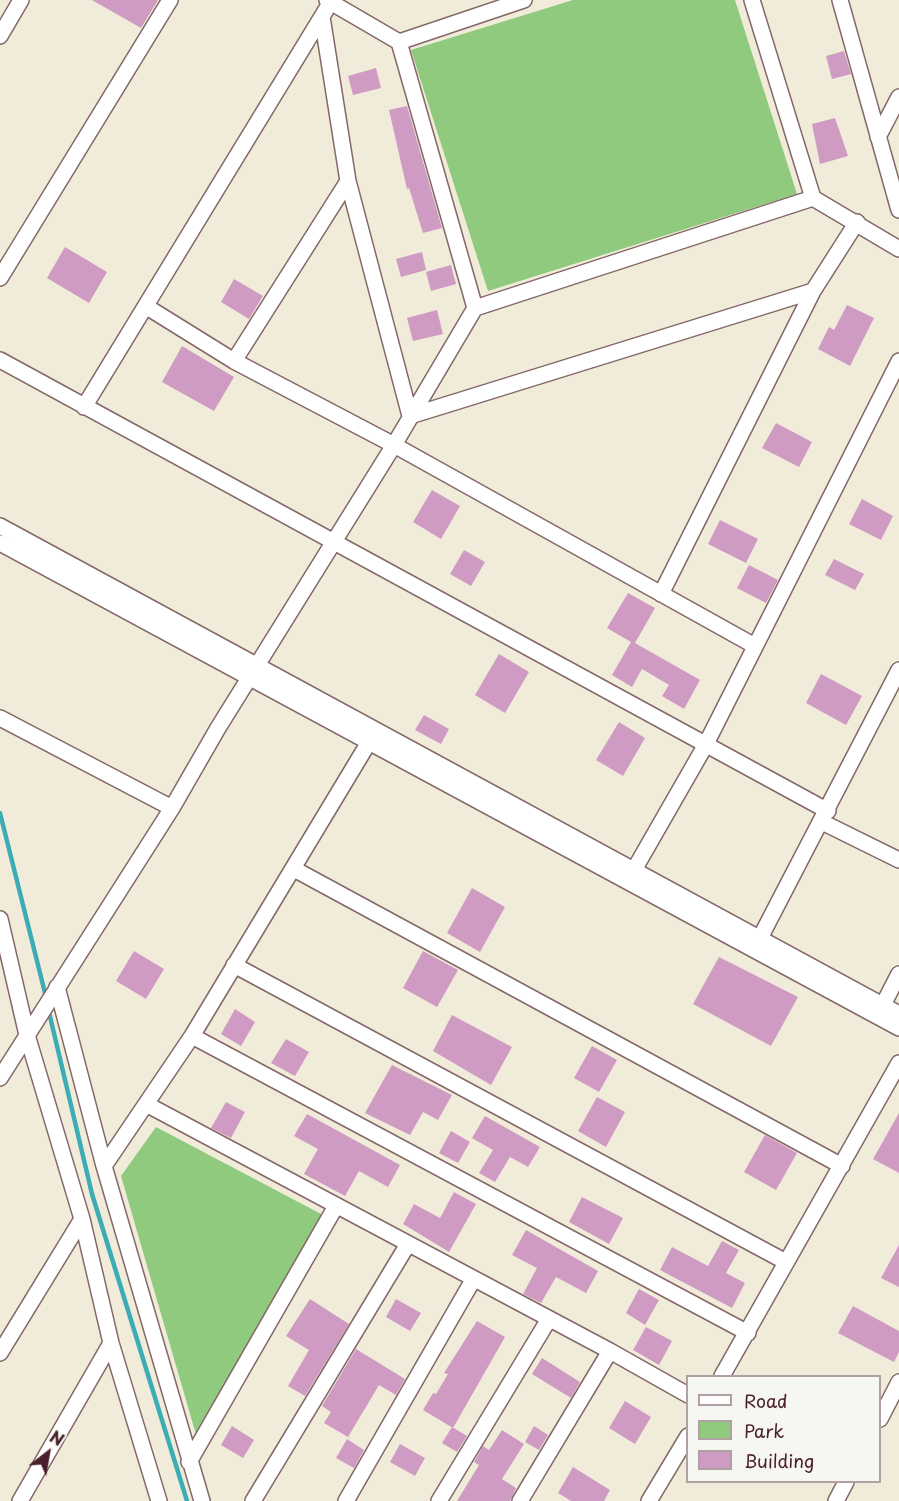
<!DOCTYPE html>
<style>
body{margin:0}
#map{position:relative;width:899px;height:1501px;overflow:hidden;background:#f1ecda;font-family:"Playpen Sans",sans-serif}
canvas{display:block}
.legend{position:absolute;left:686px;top:1375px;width:195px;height:108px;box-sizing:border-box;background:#f6f6f2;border:2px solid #b1a0a2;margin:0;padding:8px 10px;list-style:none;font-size:18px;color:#4a1f2b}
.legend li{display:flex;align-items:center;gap:12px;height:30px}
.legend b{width:30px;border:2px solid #b1a0a2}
.north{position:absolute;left:18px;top:1423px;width:60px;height:60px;-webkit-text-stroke:4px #f6f6f2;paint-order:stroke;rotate:31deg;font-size:16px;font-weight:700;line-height:24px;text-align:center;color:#4a1f2b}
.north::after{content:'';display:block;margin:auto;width:21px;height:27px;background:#4a1f2b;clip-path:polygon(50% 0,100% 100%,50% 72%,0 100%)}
</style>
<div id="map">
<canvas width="899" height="1501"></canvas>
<ul class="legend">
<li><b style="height:8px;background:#fff"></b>Road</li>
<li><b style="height:16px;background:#8fca7f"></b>Park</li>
<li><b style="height:16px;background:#cf9bc3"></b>Building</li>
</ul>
<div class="north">N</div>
</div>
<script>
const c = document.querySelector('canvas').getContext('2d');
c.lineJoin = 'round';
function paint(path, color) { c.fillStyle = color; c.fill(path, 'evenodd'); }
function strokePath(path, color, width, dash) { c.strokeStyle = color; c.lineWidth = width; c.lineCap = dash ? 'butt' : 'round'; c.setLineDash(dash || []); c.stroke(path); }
paint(new Path2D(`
 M573,0h162l62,194 -309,97 -77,-241z
 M156,1127l167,88 -126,223 -76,-262z`), '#8fca7f');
strokePath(new Path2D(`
 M0,813l46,184
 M48,1008l44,186 95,307`), '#3cadb4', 4.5);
paint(new Path2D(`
 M92,0h66l-17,28z
 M844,51l7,23 -19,5 -6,-23z
 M376,68l5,20 -28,7 -5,-19z
 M407,106l35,122 -19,5 -14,-45 -2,1 -18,-79z
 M835,118l13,38 -28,8 -8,-40z
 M65,247l42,25 -18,31 -42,-25z
 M422,252l4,18 -25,7 -5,-18z
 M451,265l5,19 -25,7 -5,-19z
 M234,279l29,17 -14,23 -28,-17z
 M847,305l27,13 -24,48 -32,-17 11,-22 5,3z
 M437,310l6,24 -30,7 -6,-23z
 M182,346l52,31 -20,34 -52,-29z
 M776,423l36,19 -13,25 -37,-19z
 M432,490l28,16 -19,33 -28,-17z
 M862,499l31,17 -12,24 -32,-16z
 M720,520l38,19 -12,24 -38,-19z
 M464,550l21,12 -14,24 -21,-12z
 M834,559l30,15 -9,16 -30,-15z
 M749,565l29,15 -12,23 -29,-15z
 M628,593l27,15 -20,35 65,37 -16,29 -22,-13 7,-11 -27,-16 -10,18 -20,-12 19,-33 -24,-14z
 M499,654l30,18 -24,41 -30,-18z
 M821,674l41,22 -16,29 -40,-22z
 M424,715l25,14 -8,15 -26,-14z
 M619,722l26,16 -22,38 -27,-16z
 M472,888l33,19 -25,45 -33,-19z
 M134,951l30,18 -18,30 -30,-18z
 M423,951l35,19 -21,37 -34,-19z
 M719,957l79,40 -27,49 -78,-42z
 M235,1009l20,13 -14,24 -20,-12z
 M452,1015l60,32 -21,38 -58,-34z
 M286,1039l23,13 -14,24 -24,-13z
 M592,1046l25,14 -18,32 -25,-14z
 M392,1065l60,30 -14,25 -15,-8 -13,23 -45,-22z
 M597,1097l28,15 -19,35 -28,-16z
 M226,1102l19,10 -14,26 -20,-10z
 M899,1113v60l-26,-14z
 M307,1114l93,51 -12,22 -29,-16 -14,25 -41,-22 14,-25 -24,-13z
 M485,1116l55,31 -12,20 -18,-10 -15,25 -16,-9 14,-23 -21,-12z
 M451,1131l19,11 -12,21 -19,-10z
 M765,1135l32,18 -21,37 -32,-18z
 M454,1192l22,12 -27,48 -46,-28 11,-20 26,14z
 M582,1197l41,21 -14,26 -40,-22z
 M526,1230l72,41 -12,22 -30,-16 -15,26 -18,-9 14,-26 -25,-13z
 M722,1241l17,9 -13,23 19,10 -13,25 -72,-38 12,-23 36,19z
 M899,1245v42l-18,-9z
 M639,1289l20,11 -14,25 -19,-12z
 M310,1299l39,25 -44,72 -17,-10 21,-36 -23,-14z
 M396,1299l25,14 -11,18 -24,-14z
 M853,1306l46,25v21l-5,10 -56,-29z
 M477,1321l28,16 -52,91 -30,-18 10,-17 3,1 12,-20 -4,-1z
 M646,1327l26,14 -13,24 -26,-15z
 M356,1349l49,30 -9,16 -17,-10 -31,52 -24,-14 7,-11 -9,-6z
 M542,1358l38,24 -9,16 -39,-24z
 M625,1401l26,16 -16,27 -26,-16z
 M232,1426l22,14 -11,18 -22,-13z
 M534,1426l14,9 -9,15 -14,-8z
 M452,1427l15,9 -10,16 -15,-9z
 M502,1430l22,14 -22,35 14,9 -6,13h-53l22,-36 -5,-3 9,-16 6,4z
 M347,1439l17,11 -10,18 -18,-10z
 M400,1444l25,14 -10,18 -25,-14z
 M573,1467l37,23 -6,11h-33l-13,-8z`), '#cf9bc3');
const minor = new Path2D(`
 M327,0l72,42
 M524,0l-125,42 76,266 338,-110
 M752,0l61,198 86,51
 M840,0l59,210
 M322,17l26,164 62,235 403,-125 44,-69
 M0,36l21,-36
 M878,137l21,-40
 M0,278l170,-278
 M147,307l87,54 160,84 361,201
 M0,360l828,451
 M234,361l114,-180
 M84,407l248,-407
 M0,526l899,488
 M0,543l899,485
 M661,594l152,-303
 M0,718l172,90
 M822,822l77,38
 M294,869l548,297
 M634,870l71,-124 194,-385
 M0,919l27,116 55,184 29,124 48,158
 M760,938l139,-268
 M234,965l552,297
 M57,987l47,179 98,335
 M883,1005l16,-31
 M192,1036l556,297
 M0,1078l172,-270 46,-80 176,-283 81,-137
 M146,1104l464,247 78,44
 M104,1166l88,-130 177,-294
 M0,1353l82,-134
 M722,1376l177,-313
 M880,1419l19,-37
 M189,1462l147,-256
 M20,1501l91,-158
 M253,1501l155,-257
 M346,1501l127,-221
 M439,1501l110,-182
 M520,1501l90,-150
 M649,1501l39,-65
 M836,1501l10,-19`);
strokePath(minor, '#846768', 18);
strokePath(minor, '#fff', 15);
</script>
